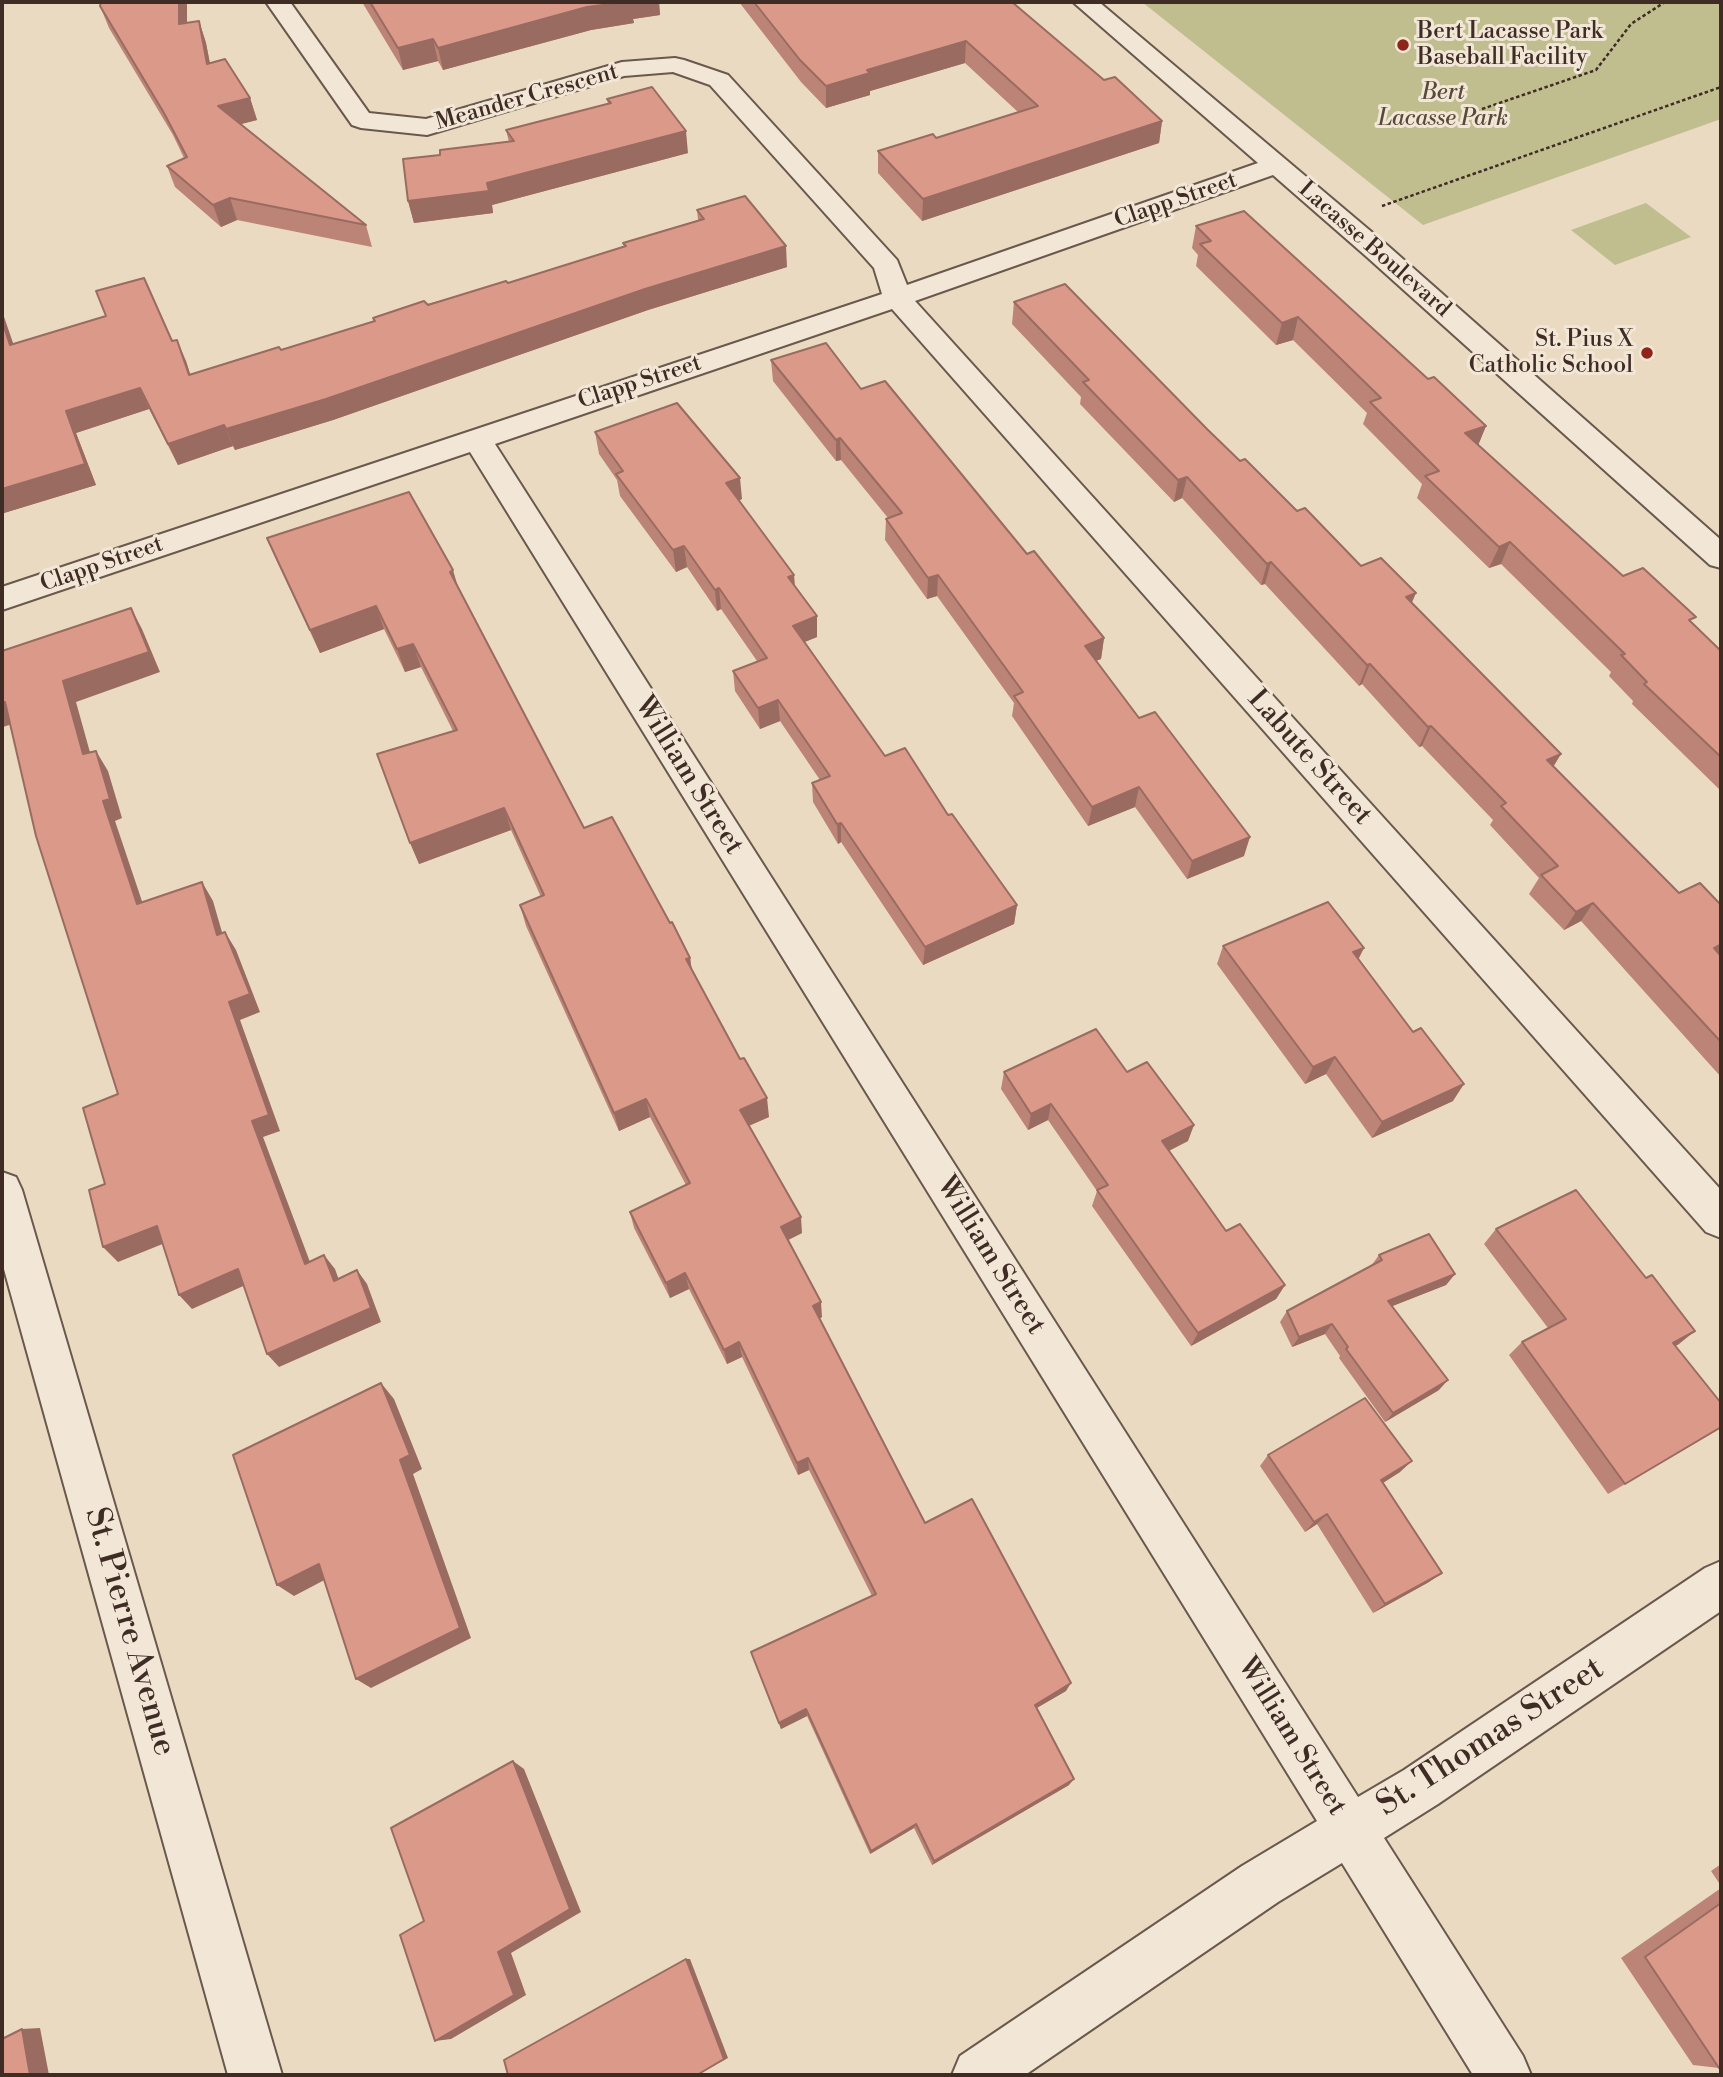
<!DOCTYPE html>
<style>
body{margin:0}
#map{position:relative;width:1723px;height:2077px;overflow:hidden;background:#ebdac2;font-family:"Libre Bodoni",serif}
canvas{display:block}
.frame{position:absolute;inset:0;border:4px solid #3e2c25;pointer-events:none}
</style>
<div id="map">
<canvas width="1723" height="2077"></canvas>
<div class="frame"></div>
</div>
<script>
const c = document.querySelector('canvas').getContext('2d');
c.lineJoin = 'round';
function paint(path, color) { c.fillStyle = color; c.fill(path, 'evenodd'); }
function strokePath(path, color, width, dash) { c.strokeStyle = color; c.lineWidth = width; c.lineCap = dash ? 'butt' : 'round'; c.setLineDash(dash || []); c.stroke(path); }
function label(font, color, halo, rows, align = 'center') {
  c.font = font + ' "Libre Bodoni",serif'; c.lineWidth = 6; c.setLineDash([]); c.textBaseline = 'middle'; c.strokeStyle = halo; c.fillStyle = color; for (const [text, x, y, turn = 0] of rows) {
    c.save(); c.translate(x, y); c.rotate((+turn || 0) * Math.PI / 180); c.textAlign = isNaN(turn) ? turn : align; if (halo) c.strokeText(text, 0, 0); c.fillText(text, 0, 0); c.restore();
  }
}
paint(new Path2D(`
 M1142,2h579v117l-298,106z
 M1646,203l45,34 -76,28 -44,-35z`), '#c0bd8e');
const minor = new Path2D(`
 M266,2h24l79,111 57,6 196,-57 53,-4 9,2 44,15 169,185 10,25 351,-122 -185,-161h26l288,243 334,295v28l-11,-3 -343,-308 -94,-82 -358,126 806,889v48l-15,-6 -814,-923 -397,135 863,1353 46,-27 301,-202 16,-7v50l-283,193 -54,34 139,218 8,19h-58l-131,-212 -64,39 -253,173h-73l8,-19 282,-190 75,-45 -847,-1369 -468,158v-23l880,-293 -8,-26 -164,-183 -37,-13 -49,4 -197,59 -66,-7 -9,-3z
 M2,1172l14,5 6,13 260,885h-54l-226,-813z`);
strokePath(minor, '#69584c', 4);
strokePath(new Path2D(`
 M1482,109l114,-39 35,-46 34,-22
 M1382,206l339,-119`), '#3e2c25', 2.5, [3.5, 2.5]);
paint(minor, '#f2e7d7');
paint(new Path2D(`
 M362,2h297l1,13 -27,4 1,4 -43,7 -148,40 -5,-9 -35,9z
 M739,2h273l92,78 58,41 -3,22 -237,78 -44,-48v-22l58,-13 82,-26 -53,-49 -95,28v4l-44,13 -25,-26z
 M187,5v18l12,-2 7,22 4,20 40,35 7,22 -17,4 126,101 6,22 -135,-27 -16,7 -46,-40 -8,-21 17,-8 -11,-23 -64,-107 -9,-22z
 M607,99l81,54 -196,52 1,8 -79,10 -6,-22 32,-46 69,-13 -3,-12 102,-26z
 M697,210l90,57 -139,43 -315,110 -98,30 -2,-4 -55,19 -29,-56 -73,24 20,52 -92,28 9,-169 159,-3 14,20 4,13 91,-24 93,-29 -1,-3 135,-35 116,-36 -1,-4 75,-23z
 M1196,226l232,153 58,47 -8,19 145,131 69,47 29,28v140l-89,-87 1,-3 -24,-25 2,-4 -110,-108 -12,4 -72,-70 5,-14 -59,-60 4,-11 -74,-73 -17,5 -80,-79 2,-11 -6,-7z
 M1014,302l193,127 33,32 121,105 51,37 142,164 167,189v121l-140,-156 -17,9 -35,-36 10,-16 -49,-53 3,-5 -71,-74 -3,1 -57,-63 -3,2 -94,-102 -4,1 -79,-87 -8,4 -94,-98 1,-7 -69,-73z
 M771,360l90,29 166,165 77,84 -3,21 -5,2 148,195 -57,23 -52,-72 -47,19 -76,-110 2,-13 -77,-107 -10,3 -42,-59 1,-21 2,-1 -47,-58 -5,1 -63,-80z
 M595,432l147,67 -3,1 55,75 1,12 22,29v21l-12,5 80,114 63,59 69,90 -3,19 -91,41 -82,-123 -3,2 -25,-42 -1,-19 8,-3 -40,-59 -20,8 -25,-38 -2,-20 24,-10 -36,-52 -4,2 -30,-44 -11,5 -56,-76 -3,-16 -18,-26z
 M267,538l191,49 126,241 86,95 20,35 2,13 77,146 -20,9 53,107 -14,7 34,77 -3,2 106,204 141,168 -30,17 33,77 -137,80 -18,-37 -44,26 -63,-138 -26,13 -30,-77 121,-56 -63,-126 -11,5 -56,-118 -15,7 -38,-75 -19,9 -36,-70 -4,-16 56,-27 -36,-68 -31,14 -93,-205 -6,-21 21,-8 -30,-67 -92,34 34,-133 -32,-64 -16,5 -21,-43 -64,24 -43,-92z
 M1223,946l135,14 95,141 -81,37 -46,-64 -21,10 -88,-120z
 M1004,1072h123l61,69 -19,10 57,80 59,54 -9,14 -85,47 -99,-140 5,-15 -49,-71 -20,10 -27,-41z
 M1496,1229l183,115 -4,2 46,57v25l-113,66 -99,-139 13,-13 26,-14 -64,-84z
 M1379,1255l76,19 -9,11 -54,21 47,84 -54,32 -46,-64 1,-2 -15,-22 -33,13 -12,-25 7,-11 84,-45z
 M1268,1455l132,17 -17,11 46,99 -56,31 -56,-89 -12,8 -45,-66z
 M1721,1864v22l-10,-15z
 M1721,1888v178l-2,2 -26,-3 -72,-107z`), '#bc8477');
paint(new Path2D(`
 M179,2h7l1,3v41l-8,-22z
 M626,2h33l1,13 -27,4 1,4 -43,7 -148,40 -5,-22 149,-41z
 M199,21l7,22 8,43 -7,-22z
 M433,39l5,22 -35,9 -5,-22z
 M966,41l-1,22 -95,28v4l-44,13v-22l41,-16z
 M250,98l7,22 -31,8 -8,-22z
 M1162,121l-3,22 -237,78 1,-22z
 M686,131l2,22 -196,52 1,8 -79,10 -6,-22 79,-18z
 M230,198l7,22 -16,7 -8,-22z
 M786,246l1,21 -139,43 -315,110 -98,30 -9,-21 419,-140z
 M2,311l19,55 -11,-21 -8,-24z
 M1298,317l-5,23 -17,5 6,-22z
 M177,340l9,21 11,35 -8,-21z
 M140,388l9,21 -73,24 20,52 -92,28 -2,-5v-19l64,-78z
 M224,425l9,21 -55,19 -10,-21z
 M1486,426l-9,22 -12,-15z
 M840,438l1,22 -5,1v-21z
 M1187,477l-5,21 -8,4 4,-22z
 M740,478l2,21 -14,6 -2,-22z
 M1510,542l-9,22 -12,4 10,-21z
 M684,546l3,21 -11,5 -3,-22z
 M1271,562l-6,22 -4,1 6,-21z
 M453,570l7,24 -10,-22z
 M794,575l1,21 -7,-19z
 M938,575l-1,21 -10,3 1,-21z
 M719,588l2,21 -4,2 -2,-21z
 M1416,593l-9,21 -1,-17z
 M376,606l8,23 -64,24 -10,-23z
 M131,608l11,21 18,43 -84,30 20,72 -13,-20 -20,-73z
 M817,616v21l-23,9 -1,-20z
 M1104,638l-3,21 -19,7 3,-20z
 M413,644l8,23 -16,5 -8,-23z
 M1370,664l-8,20 -3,2 8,-21z
 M778,700l2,21 -20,8 -2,-21z
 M5,702l13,20 -15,5 -1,-2v-22z
 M1431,726l-9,20 -3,1 9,-20z
 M96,751l12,20 14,47 -7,3 34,101 -12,-18 -34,-103z
 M1561,754l-12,20 -2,-14z
 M1139,787l-4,20 -47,19 4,-19z
 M504,808l7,22 -92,34 -9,-21z
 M841,823v19l-3,2 -1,-20z
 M1250,837l-6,19 -57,23 5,-18z
 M202,882l11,19 15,52 -11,-18z
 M1593,903l-12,18 -17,9 12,-18z
 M1017,905l-3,19 -91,41 2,-18z
 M225,932l11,18 24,62 -20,8 40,111 -17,6 53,141 -11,-14 -53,-143 -23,-119z
 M1721,944v11l-22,11 15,-18z
 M1364,948l-9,18 -2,-14z
 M690,958l3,20 -7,-19z
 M1335,1057l-9,17 -21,10 8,-17z
 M1464,1084l-11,17 -81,37 10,-16z
 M767,1098l2,19 -26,11 -3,-18z
 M646,1099l4,18 -31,14 -5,-18z
 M1051,1104l-3,16 -20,10 3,-16z
 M1194,1125l-6,16 -32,16 6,-16z
 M801,1217l1,16 -20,10 -1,-16z
 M157,1226l13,15 -52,21 -15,-15z
 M324,1255l11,14 9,25 -10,-13z
 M238,1269l12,14 -58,26 -13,-14z
 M357,1270l10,14 14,38 -102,45 -12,-13z
 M685,1273l4,16 -19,9 -4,-15z
 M1455,1274l-9,11 -66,26 8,-10z
 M1285,1285l-9,14 -85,47 7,-13z
 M821,1302l1,15 -8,5 -1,-16z
 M1332,1324l-7,10 -33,13 7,-10z
 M1695,1331l-16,13 -23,12 17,-13z
 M739,1342l3,15 -15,7 -3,-14z
 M1448,1380l-9,10 -54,32 8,-9z
 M381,1383l13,16 28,70 -9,5 58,164 -100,50 -15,-9z
 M1721,1427v1l-113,66 17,-10z
 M808,1458l1,12 -11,5 -1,-12z
 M1412,1461l-12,11 -30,19 11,-11z
 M1327,1514l-10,10 -12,8 9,-10z
 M319,1564l15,11 -40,21 -17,-11z
 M1442,1573l-13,9 -56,31 12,-9z
 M1071,1683l-5,8 -36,21 5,-7z
 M806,1709l1,7 -26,13 -2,-6z
 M513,1761l11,8 57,143 -70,41 15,42 -75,44 -16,2 63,-89z
 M1074,1779l-5,6 -137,80 2,-4z
 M916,1824l-2,4 -44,26 1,-3z
 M686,1959h4l38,99 -31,17z
 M40,2028l9,47h-19l-8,-46z`), '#996b61');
const building = new Path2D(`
 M101,2h78v22l20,-3 8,43 18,-5 25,39 -32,8 148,119 -136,-27 -17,7 -46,-39 20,-9 -23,-44 -64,-107z
 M370,2h256l-39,5 -149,41 -5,-9 -35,9z
 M754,2h258l92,78 11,-3 47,44 -239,78 -45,-48 55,-17 3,4 102,-32 -72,-65 -99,29 3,3 -44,13 -26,-26z
 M652,87l34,44 -199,52 2,8 -81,10 -5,-42 37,-4v-5l74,-9 -8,-11 105,-27 -4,-4z
 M745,196l41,50 -141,43 -319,110 -100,30 -2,-4 -56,19 -28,-56 -74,23 19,53 -83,25v-168l8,24 96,-29 -10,-25 48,-13 28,63 5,-1 12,35 90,-28 2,3 94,-29 -2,-3 51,-17 4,4 78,-24 2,2 118,-37 -3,-3 81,-24 -7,-9z
 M1244,211l184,168 6,-2 52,49 -21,7 158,143 20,-8 53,49 -7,3 32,31v106l-77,-73 3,-2 -26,-27 4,-1 -115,-112 -11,5 -74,-71 14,-5 -69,-69 11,-4 -83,-81 -16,6 -82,-79 11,-3 -15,-15z
 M1065,284l142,145 33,32 5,-2 52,52 8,-3 56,58 20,-8 35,35 -10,4 155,157 -14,6 132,133 21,-10 21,22v39l-7,4 7,8v86l-128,-139 -17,9 -35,-37 17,-9 -57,-60 5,-3 -75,-77 -3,1 -58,-63 -3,1 -96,-103 -4,2 -80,-87 -9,3 -95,-98 6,-2 -75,-78z
 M826,343l35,46 24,-8 142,173 7,-3 70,87 -19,8 54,72 16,-6 95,125 -58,24 -53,-74 -47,20 -78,-111 9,-4 -85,-117 -10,3 -42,-59 16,-6 -62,-75 -4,2 -65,-80z
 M677,403l63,75 -14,5 68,92 -6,2 29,39 -24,10 92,130 20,-8 43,67 4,-1 65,91 -92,42 -84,-124 -4,1 -25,-41 18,-7 -52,-76 -20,8 -25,-37 34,-13 -48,-70 -4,2 -31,-44 -11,4 -57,-76 7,-3 -28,-39z
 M409,492l44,78 -3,2 134,256 28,-11 58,106 2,-1 18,36 -4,1 54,100 4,-1 23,40 -27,12 61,107 -20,10 40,75 -8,4 112,217 47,-24 99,184 -36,22 39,74 -140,82 -18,-37 -45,27 -65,-142 -27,14 -28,-71 125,-58 -68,-136 -11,5 -58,-121 -15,8 -39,-77 -19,10 -36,-71 60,-29 -44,-84 -32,14 -94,-208 24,-10 -40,-87 -94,35 -33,-89 80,-24 -44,-86 -16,5 -21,-43 -66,24 -43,-92z
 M131,608l18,44 -86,29 20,73 13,-3 14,48 -7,2 34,103 65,-22 15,53 8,-3 25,62 -21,8 40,113 -17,6 53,143 19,-9 10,26 23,-11 14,38 -104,46 -29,-85 -59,26 -22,-69 -54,21 -14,-57 16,-6 -22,-76 35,-14 -82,-258 -31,-134 -3,1v-52z
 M1328,902l36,46 -11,4 60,80 8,-4 43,56 -82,38 -47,-65 -22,10 -90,-121z
 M1096,1029l31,43 20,-10 47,63 -32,16 64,90 14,-7 45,61 -87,48 -101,-143 11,-5 -57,-81 -20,10 -27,-42z
 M1576,1190l70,88 6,-3 43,56 -22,12 48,60v24l-96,57 -103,-142 44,-23 -70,-90z
 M1429,1234l26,40 -67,27 60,79 -55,33 -47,-64 2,-2 -16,-23 -33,13 -12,-26 95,-51 -3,-5z
 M381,1383l29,72 -10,5 60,168 -104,51 -37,-115 -42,21 -44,-130z
 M1365,1398l47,63 -31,19 61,93 -57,31 -58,-90 -13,8 -46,-67z
 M513,1761l57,148 -72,43 16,43 -79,46 -35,-106 24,-14 -33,-93z
 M1721,1903v163l-2,2 -74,-111z
 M686,1959l38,100 -27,16h-189l-4,-15z
 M22,2029l8,46h-28v-36z`);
paint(building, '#db998a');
strokePath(building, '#996b61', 2);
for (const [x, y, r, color] of [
 [1403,45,7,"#8f2418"],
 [1647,353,7,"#8f2418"]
]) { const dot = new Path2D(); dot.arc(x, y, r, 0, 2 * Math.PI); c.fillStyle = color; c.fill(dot); strokePath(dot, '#f2e7d7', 2.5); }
label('23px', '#3e2c25', '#f2e7d7', [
 ["Bert Lacasse Park",1417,32],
 ["Baseball Facility",1417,58],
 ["St. Pius X",1633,340,"right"],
 ["Catholic School",1633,366,"right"]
], 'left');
label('italic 23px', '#58493a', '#f2e7d7', [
 ["Bert",1443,93],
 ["Lacasse Park",1443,119]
]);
label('23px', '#3e2c25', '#f2e7d7', [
 ["Meander Crescent",527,98,-16],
 ["Clapp Street",1176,201,-19],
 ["Lacasse Boulevard",1374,250,41],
 ["Clapp Street",640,383,-18],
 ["Clapp Street",102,565,-19]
]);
label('28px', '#3e2c25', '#f2e7d7', [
 ["Labute Street",1309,758,48],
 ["William Street",688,776,58],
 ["William Street",990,1256,58],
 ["William Street",1291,1737,58]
]);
label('33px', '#3e2c25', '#f2e7d7', [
 ["St. Pierre Avenue",129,1632,74],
 ["St. Thomas Street",1491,1738,-33]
]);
</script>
